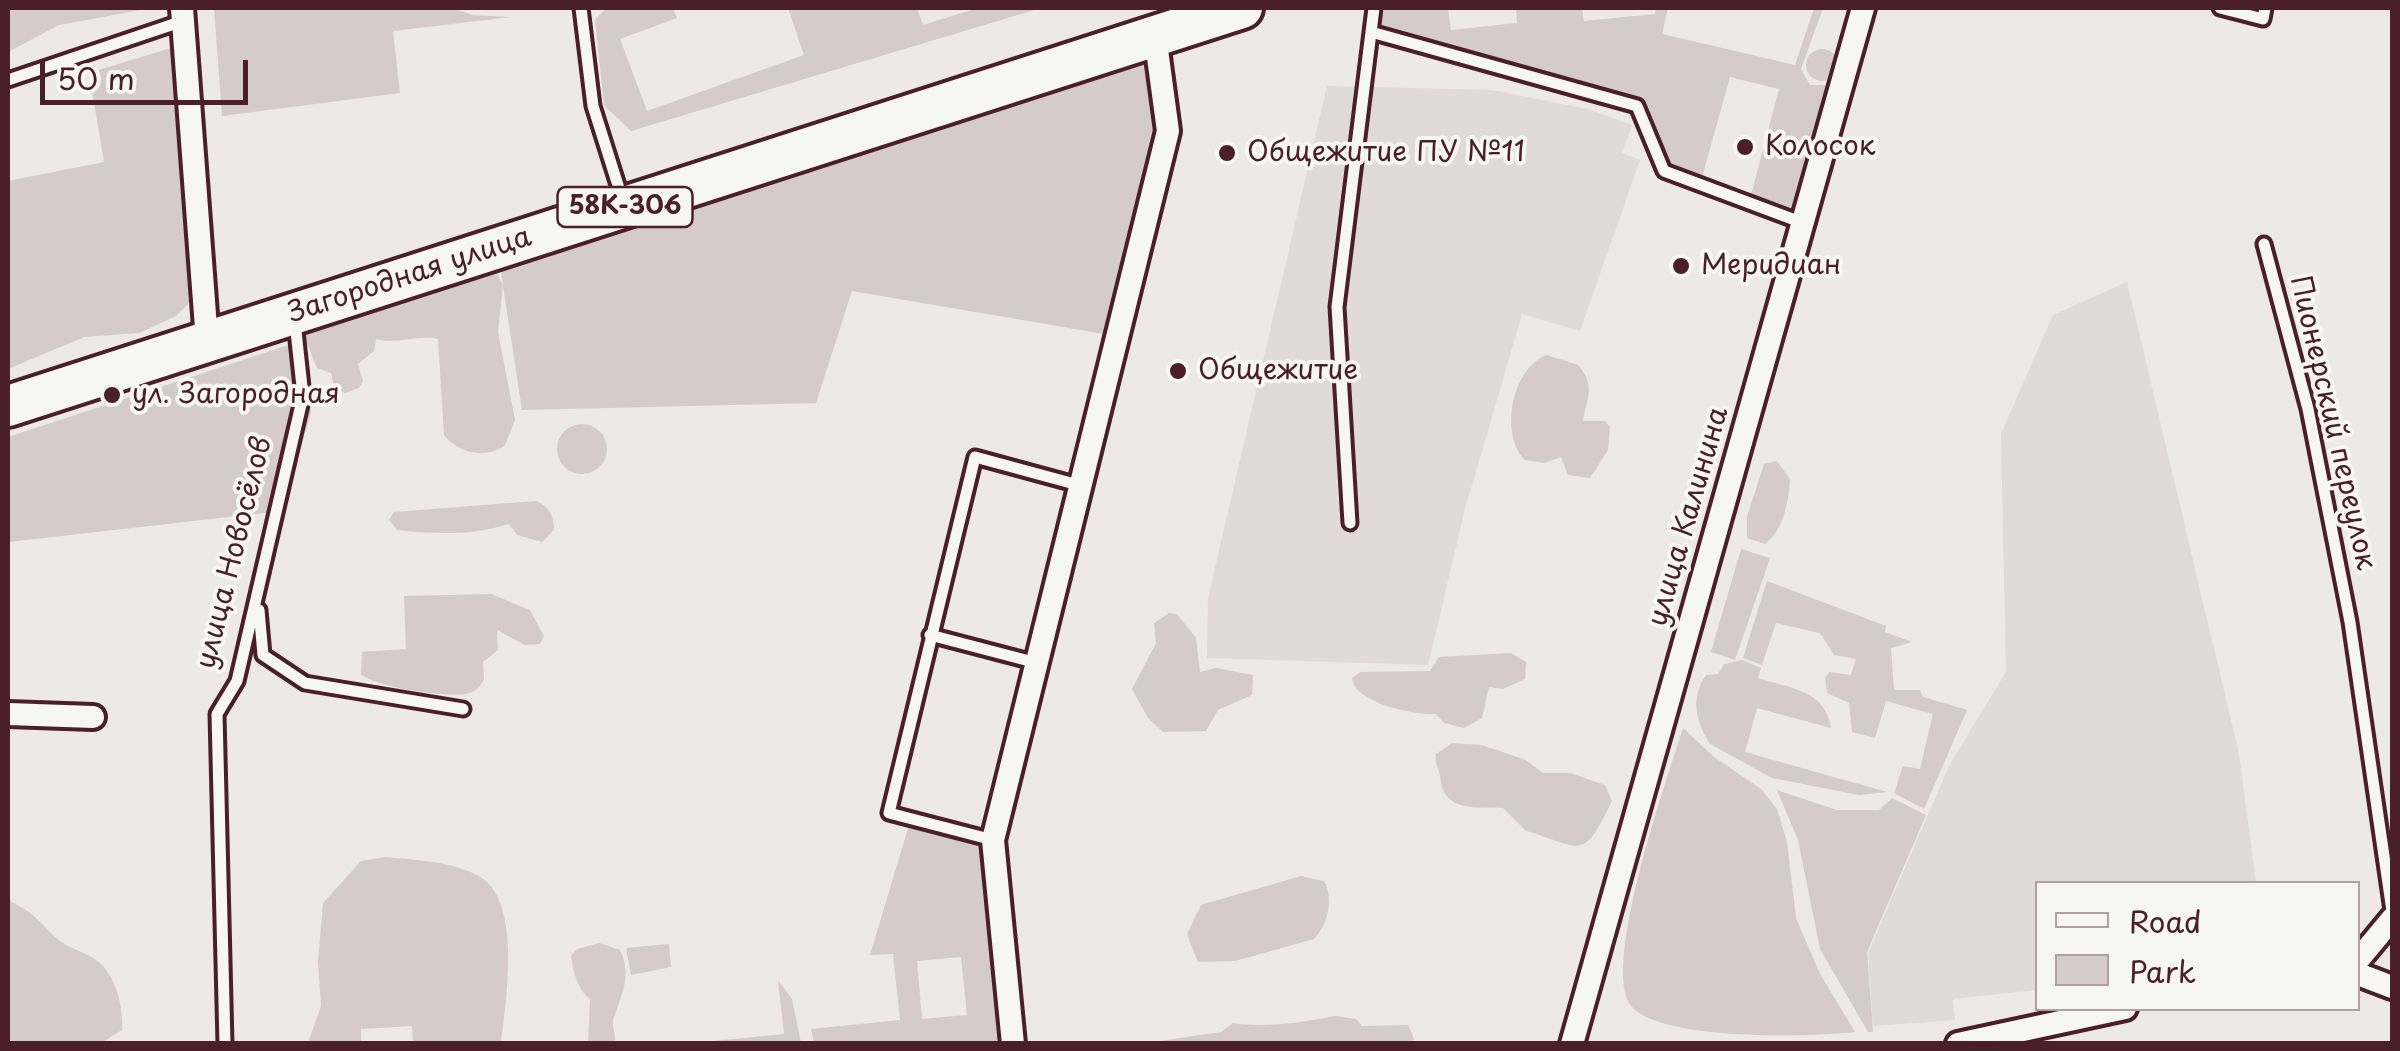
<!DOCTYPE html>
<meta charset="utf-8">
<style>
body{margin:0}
#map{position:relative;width:2400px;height:1051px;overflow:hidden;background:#ece9e6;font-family:"Playpen Sans",sans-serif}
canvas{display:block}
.frame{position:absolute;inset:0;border:10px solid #4a1f2b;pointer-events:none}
.legend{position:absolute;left:2035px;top:881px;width:325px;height:130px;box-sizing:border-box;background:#f6f6f2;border:2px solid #b1a0a2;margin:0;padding:12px 18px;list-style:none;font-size:30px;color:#4a1f2b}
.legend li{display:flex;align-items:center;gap:20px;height:50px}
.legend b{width:50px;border:2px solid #b1a0a2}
.scale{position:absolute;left:40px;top:60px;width:208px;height:45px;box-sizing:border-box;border:5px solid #4a1f2b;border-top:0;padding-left:12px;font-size:30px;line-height:35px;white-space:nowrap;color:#4a1f2b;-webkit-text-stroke:8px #f6f6f2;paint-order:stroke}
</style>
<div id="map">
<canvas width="2400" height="1051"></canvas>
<div class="frame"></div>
<ul class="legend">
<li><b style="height:12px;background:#f6f6f2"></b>Road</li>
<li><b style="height:28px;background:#d4cbca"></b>Park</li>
</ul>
<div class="scale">50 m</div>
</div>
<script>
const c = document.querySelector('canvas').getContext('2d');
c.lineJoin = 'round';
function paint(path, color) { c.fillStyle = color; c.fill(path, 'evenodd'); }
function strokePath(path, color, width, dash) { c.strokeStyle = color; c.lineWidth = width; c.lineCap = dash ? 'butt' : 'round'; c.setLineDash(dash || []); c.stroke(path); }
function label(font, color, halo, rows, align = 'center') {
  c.font = font + ' "Playpen Sans",sans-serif'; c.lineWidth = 8; c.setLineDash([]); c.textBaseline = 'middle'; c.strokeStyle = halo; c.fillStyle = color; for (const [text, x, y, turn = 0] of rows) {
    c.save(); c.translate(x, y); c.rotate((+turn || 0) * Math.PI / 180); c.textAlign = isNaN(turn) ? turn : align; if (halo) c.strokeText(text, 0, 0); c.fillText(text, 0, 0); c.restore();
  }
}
paint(new Path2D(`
 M1327,86l164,4 97,19 44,16 -10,28 18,7 -60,171 -58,-17 -57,195 -37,156 -221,-7 1,-60z
 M2127,282l112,472 17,129 -218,1 -1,106 -84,9 2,21 -82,6 -5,-73 82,-189 56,-92 -5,-238 52,-119z`), '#e0dad8');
paint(new Path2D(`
 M8,8h144l-93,17 -51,27z
 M214,8h239l19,7 39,2 -118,14 7,62 -178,23z
 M606,8h67l4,10 -57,21 27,72 157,-56 -16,-47h129l6,17 55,-17h63l-410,123 -27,-26 -9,-85z
 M1379,8h69l3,22 66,-7 -1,-15h66l2,13 71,-7 1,-6h12l-6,26 133,31 19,-57h9l-22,61 9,16h26l-36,131 -50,-17 29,-110 -49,-12 -29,104 -33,-13 -27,-64 -264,-76z
 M1150,42l13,88 -53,205 -258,-44 -36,112 -294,7 -19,-124 -5,46 17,88 -10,25c-18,15 -47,8 -61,-10l-6,-96c-21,-5 -42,6 -62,0l-2,12 -16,13 5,17 -4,7 -14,5 -11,-6 -3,-14 -14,-5 -13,-32v-5l190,-65 9,20 -4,-34z
 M174,47l24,247 -22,22 -37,17 -55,4 -76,32v-188l96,-19 -15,-89z
 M1806 65a16 16 0 1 1 32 0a16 16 0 1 1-32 0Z
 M301,341l10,72 -29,98 -274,31v-105z
 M1547,355l31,10c18,21 9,33 5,56h22l5,6 -2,23 -18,28 -22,-3 -7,-18 -17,6 -19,-3c-26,-26 -13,-93 22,-105z
 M557 449a25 25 0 1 1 50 0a25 25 0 1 1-50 0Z
 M1777,461l13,18c-1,22 -7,52 -25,65l-18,-6v-21l17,-53z
 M536,501c13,5 18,15 18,29l-12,12 -25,-7 -8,-11c-38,12 -73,10 -112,6l-8,-10 5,-8z
 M1741,549l29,9 -35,102 -24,-8z
 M1767,581l119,45 -1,6 27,10 -21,6 3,42h26l3,7 44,13 -43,99 -30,-16 9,-27 17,3 13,-55 -47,-13 -11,37 -23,-6 -3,-29 -22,-10 -2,-15 4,-6 22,3 5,-16 -22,-4 -14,-22 -44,-10 -14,42 -19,-7z
 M491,594l39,16 14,26 -4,8 -15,1 -28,-15 1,20 -15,12 1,17c-4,8 -8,13 -18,15 -20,3 -89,-6 -105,-20l1,-22 44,-3 -2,-53z
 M1169,613l8,1 19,24 4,34 16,-4 37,7 -1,20 -34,15 -12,21 -43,1 -15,-14 -16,-29 24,-46 -2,-20z
 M1511,653l15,9 -1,17 -22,10 -14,-2 -7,31 -18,10 -20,-5 -8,-9c-22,1 -82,-11 -84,-36l8,-6 70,-1 9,-14z
 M1742,660l19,8 -3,10c31,10 68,12 73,50l-74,-20 -12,44 142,40 -28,3 -87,-17 -62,-34c-14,-22 -20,-46 -4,-69l12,-1 6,-10z
 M1683,728l31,29 47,32 16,20 10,33 9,76 24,56 35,58c-46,5 -192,9 -223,-25 -33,-36 36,-231 51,-279z
 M1452,743l30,2 44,15 17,13h27l35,12 7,16c-31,63 -29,46 -86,30l-23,-23c-29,-1 -60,4 -63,-31 -1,-10 -6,-13 -4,-23z
 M1777,790l60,20h42l13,-12 34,17 -59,137 6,80h-5l-48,-83 -22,-109z
 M909,825l78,21 20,197h-193l-3,-14 89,-9 -7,-66 -23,1zM961,957l6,58 -45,4 -5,-58z
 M385,857c30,3 65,4 92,18 46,23 29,126 24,168h-88l-1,-17 -51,3v14h-53l13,-37 -3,-44 5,-59 38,-42z
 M1301,876l23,5c10,18 4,44 -10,58l-79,22 -37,1 -11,-28 14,-29z
 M8,900c27,14 27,17 47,37 11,11 29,14 41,23 21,15 27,47 26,70l-21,13h-93z
 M599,943l21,7c13,26 0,47 -7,70 -1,5 3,17 2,23h-27l2,-44c-12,-9 -17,-27 -19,-43l6,-7z
 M669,944l2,23 -40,8 -5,-27z
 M778,980l14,19 9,44h-108l91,-9z
 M1335,1016l21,3 6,7 46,-1 6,14 -4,5 -264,-1 75,-11 12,-9c33,5 67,0 102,-7z`), '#d4cbca');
const lane = new Path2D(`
 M581,8l12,98 29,92
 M2220,8l43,11 2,-11
 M1371,32l266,74 27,65 139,52
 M8,80l175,-59
 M2264,244l44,165 42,213 42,289
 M1350,523l-13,-216 37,-299
 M259,610l4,45 42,28 158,26
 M930,635l107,28
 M993,840l-104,-27 86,-356 107,29
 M225,1044l-8,-330 20,-33 66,-285 -8,-74`);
const street = new Path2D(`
 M182,8l25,333
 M8,714l85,3
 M2358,960l34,-41
 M2358,974l34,13
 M1013,1044l-20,-204 175,-709 -13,-96
 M1572,1044l291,-1036
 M1958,1044l167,-36`);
const highway = new Path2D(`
 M8,406l1234,-398`);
strokePath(lane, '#4a1f2b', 19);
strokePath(street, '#4a1f2b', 30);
strokePath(highway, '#4a1f2b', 48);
strokePath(lane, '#f6f6f2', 11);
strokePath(street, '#f6f6f2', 22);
strokePath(highway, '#f6f6f2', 40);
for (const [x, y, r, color] of [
 [1745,147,10,"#4a1f2b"],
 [1227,153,10,"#4a1f2b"],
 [1681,266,10,"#4a1f2b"],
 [1178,371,10,"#4a1f2b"],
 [112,395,10,"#4a1f2b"]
]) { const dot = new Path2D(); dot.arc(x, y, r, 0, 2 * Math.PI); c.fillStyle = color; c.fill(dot); strokePath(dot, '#f6f6f2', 4); }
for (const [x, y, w] of [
 [625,207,135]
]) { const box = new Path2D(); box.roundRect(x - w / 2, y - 20, w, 40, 8); c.fillStyle = '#f6f6f2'; c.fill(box); strokePath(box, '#4a1f2b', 2.5); }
label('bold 25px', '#4a1f2b', null, [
 ["58К-306",625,207]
]);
label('28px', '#4a1f2b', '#f6f6f2', [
 ["Колосок",1765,147],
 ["Общежитие ПУ №11",1247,153],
 ["Меридиан",1701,266],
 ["Общежитие",1198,371],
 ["ул. Загородная",132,395]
], 'left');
label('28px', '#4a1f2b', '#f6f6f2', [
 ["Загородная улица",410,276,-18],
 ["Пионерский переулок",2332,423,77],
 ["улица Калинина",1689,517,-74],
 ["улица Новосёлов",235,553,-76]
]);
</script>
